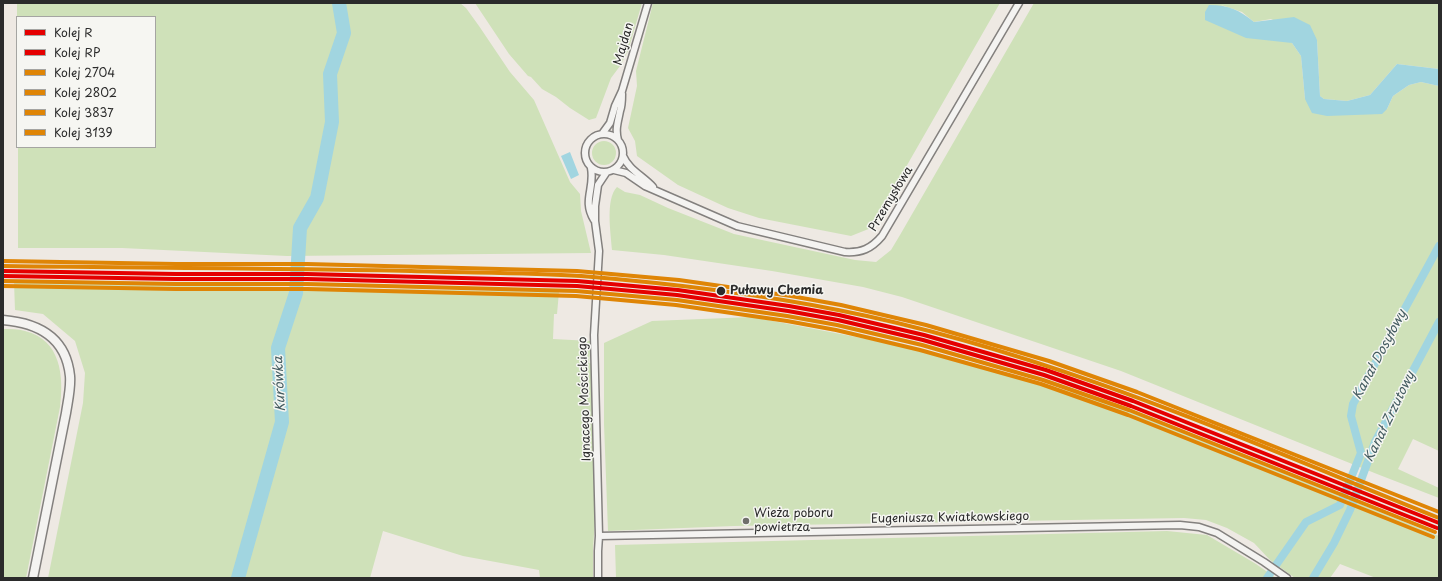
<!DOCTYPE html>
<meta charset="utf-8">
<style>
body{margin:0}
#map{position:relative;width:1442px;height:581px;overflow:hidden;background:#eee9e3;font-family:"Playpen Sans",sans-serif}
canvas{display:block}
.frame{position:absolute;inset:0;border:4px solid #2b2b2b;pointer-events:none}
.legend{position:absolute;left:16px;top:16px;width:140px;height:132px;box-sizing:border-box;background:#f6f6f2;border:1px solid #a5a5a2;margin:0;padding:5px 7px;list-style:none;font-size:12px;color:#2b2b2b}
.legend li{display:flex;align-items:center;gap:8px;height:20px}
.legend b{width:20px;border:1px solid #a5a5a2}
</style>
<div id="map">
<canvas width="1442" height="581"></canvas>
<div class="frame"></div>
<ul class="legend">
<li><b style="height:5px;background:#e50000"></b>Kolej R</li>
<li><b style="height:5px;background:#e50000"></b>Kolej RP</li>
<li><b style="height:5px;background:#df8506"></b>Kolej 2704</li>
<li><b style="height:5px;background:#df8506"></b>Kolej 2802</li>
<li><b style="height:5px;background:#df8506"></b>Kolej 3837</li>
<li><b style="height:5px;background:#df8506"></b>Kolej 3139</li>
</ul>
</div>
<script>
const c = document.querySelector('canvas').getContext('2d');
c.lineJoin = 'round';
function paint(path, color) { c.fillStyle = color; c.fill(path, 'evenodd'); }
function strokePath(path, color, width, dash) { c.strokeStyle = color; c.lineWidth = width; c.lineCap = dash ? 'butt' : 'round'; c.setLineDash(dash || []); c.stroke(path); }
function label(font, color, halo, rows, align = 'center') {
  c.font = font + ' "Playpen Sans",sans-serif'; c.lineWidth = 3; c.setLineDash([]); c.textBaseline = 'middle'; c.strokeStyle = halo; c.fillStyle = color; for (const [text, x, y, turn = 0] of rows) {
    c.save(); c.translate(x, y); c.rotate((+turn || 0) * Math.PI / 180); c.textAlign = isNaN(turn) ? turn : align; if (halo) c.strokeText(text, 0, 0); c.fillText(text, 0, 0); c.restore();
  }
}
paint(new Path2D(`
 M17,3h443l6,5 13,18 31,46 24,28 36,82 10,12 1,17 10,42 -304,3 -165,-8h-104v-101h137v-130h-138z
 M475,3h167l-14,48 -8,15 -9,12 -15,40 -7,2 -19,-12 -14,-11 -14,-8 -11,-12 -3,-1 -19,-22z
 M653,3h347l-129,225 -20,8 -92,-18 -31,-10 -50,-23 -41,-29 -2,-15 -7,-13 9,-42 -1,-15z
 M1034,3h405v66l-42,-5 -27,31 -23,6 -23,-2 -4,-3 -3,-56 -46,-21 -17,3 -12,-10 -21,-7 71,38 9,13 4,43 82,10 6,-13 16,-11 12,-3 18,4v365l-26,-12 -15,30 41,19v10l-62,-24 -256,-103 -219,-74 -39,-10 -91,-16 -108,-16 -52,-5c-1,-16 -7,-51 5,-63l8,5 15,3 28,13 66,26 121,26 21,2 15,-12 9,-15z
 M592 153a12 12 0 1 1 24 0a12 12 0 1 1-24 0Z
 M14,282l545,10 -2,22h-3l-1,25 38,2 -2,22 4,1 2,155 -2,30v29h-53l-1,-8 -76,-14 -80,-25 -13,47h-322l35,-175 2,-30 -10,-32 -32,-27 -28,-4z
 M752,317l177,34 182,52 31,12 297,121v42h-63l-36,-14 -10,14h-35l-25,-18 -16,-17 -27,-15 -21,-8 -22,-2 -450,8 -126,5 -4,-107v-81l48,-22z
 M3,329c7,0 15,0 22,2 36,9 39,45 35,76l-34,171h-23v-220l1,-1z
 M1167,531l40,4 49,29 20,14h-660l-1,-33z`), '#cfe1b9');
paint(new Path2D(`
 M1209,5c20,0 30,5 45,17l40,-5 16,8 7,15 3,56 4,3 23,2 23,-6 27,-31 42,5v17l-18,-4 -12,3 -16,11 -6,13 -5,5 -55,2 -15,-3 -7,-14 -4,-43 -9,-13 -46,-5 -41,-18v-8z
 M570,152l9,23 -8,4 -10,-23z`), '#a1d5e0');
strokePath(new Path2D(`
 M1267,578l39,-56 34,-17 21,-52 -10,-37 2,-12 86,-158
 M1313,578l21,-35 16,-33 25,-68 64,-120`), '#a1d5e0', 8);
strokePath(new Path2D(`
 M238,578l44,-156 -4,-74 18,-55 4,-65 17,-30 15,-76 -2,-48 14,-41 -5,-30`), '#a1d5e0', 14);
const minor = new Path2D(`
 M585 153a19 19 0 1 1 38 0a19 19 0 1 1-38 0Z
 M602,134l8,-11 5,-17 7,-15 26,-88
 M618,140c-3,-11 0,-18 2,-29 2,-5 2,-11 2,-17
 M623,156c6,14 20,20 30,31
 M591,168c4,21 -9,32 3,52
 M614,170l12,3 19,13 92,40 108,26c16,1 26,-3 37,-16l137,-233
 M599,536l581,-11 19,2 18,6 47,29 23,16
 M598,578v-27l1,-15 -5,-201 5,-84 -4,-30v-15l3,-21 8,-12`);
const tertiary = new Path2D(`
 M3,320c35,3 63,17 67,56 1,12 -2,24 -4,37l-33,165`);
strokePath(minor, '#83807e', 9);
strokePath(tertiary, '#83807e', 11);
strokePath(minor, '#f4f3f1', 6);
strokePath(tertiary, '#f4f3f1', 8);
strokePath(new Path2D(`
 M3,271l173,3h131l270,7 101,9 111,16 50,9 85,20 122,35 87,31 306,122`), '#e50000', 4);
strokePath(new Path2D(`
 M3,276l173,3h131l270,7 100,9 111,16 50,9 85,20 121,35 87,31 306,122`), '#e50000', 4);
strokePath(new Path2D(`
 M3,266c136,2 272,2 408,5 56,2 113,1 170,5 86,7 172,17 257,34 209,41 404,129 601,208`), '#df8506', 4);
strokePath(new Path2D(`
 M3,281l173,3h131l269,7 101,9 110,16 50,9 85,20 121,35 86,30 306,122`), '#df8506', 4);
strokePath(new Path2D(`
 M3,261l173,3h131l270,7 102,9 112,16 50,9 85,20 123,36 88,31 302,120`), '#df8506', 4);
strokePath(new Path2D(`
 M3,286l173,3h131l269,7 100,9 111,16 49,9 84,20 121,34 87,31 305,122`), '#df8506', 4);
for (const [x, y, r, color] of [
 [721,291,5,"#2b2b2b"],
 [746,521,4,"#6f6e6b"]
]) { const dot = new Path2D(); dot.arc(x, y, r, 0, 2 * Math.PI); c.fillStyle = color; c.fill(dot); strokePath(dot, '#f6f6f2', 1.5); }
label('12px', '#2b2b2b', '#f6f6f2', [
 ["Majdan",624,44,-74],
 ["Przemysłowa",891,199,-59],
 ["Ignacego Mościckiego",585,399,-92],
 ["Eugeniusza Kwiatkowskiego",950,518,-1]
]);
label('bold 12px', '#2b2b2b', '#f6f6f2', [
 ["Puławy Chemia",730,291]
], 'left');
label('12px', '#2b2b2b', '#f6f6f2', [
 ["Wieża poboru",754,514],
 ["powietrza",754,528]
], 'left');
label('italic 13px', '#445c61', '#f6f6f2', [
 ["Kanał Dosyłowy",1380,355,-62],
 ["Kurówka",280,384,-93],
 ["Kanał Zrzutowy",1390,417,-64]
]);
</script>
